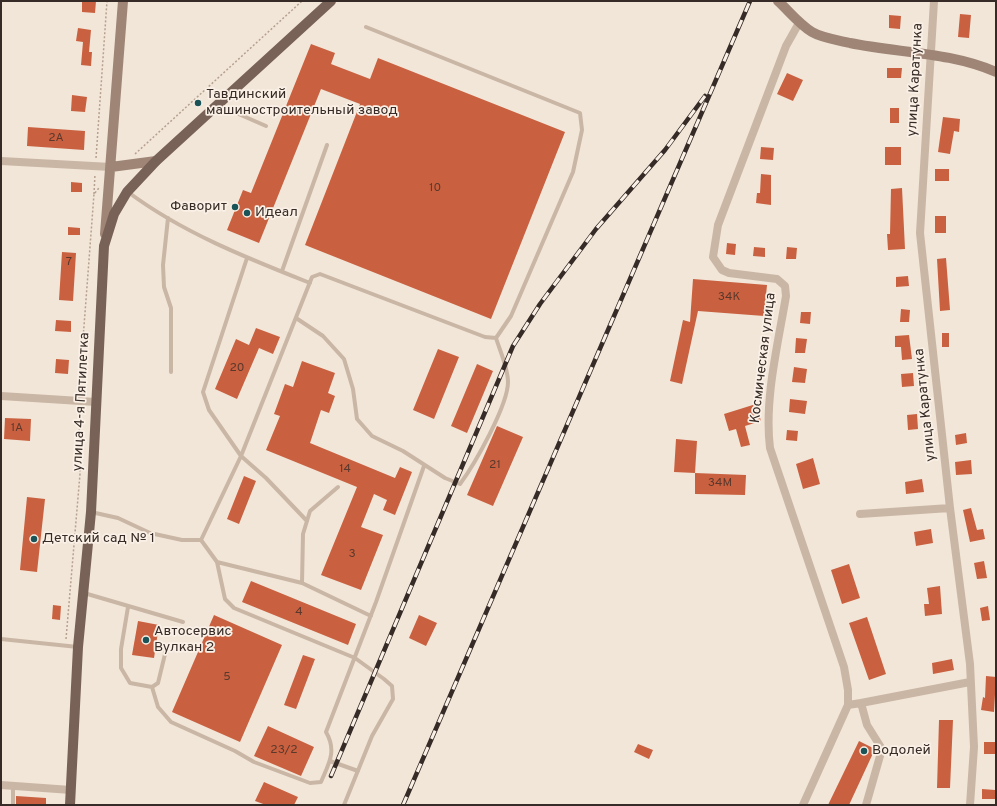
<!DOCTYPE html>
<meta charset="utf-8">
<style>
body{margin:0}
#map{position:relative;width:997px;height:806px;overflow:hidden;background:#f2e6d9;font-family:Overpass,sans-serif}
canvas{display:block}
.frame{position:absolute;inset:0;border:2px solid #362b26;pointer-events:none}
</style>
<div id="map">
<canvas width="997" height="806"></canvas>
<div class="frame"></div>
</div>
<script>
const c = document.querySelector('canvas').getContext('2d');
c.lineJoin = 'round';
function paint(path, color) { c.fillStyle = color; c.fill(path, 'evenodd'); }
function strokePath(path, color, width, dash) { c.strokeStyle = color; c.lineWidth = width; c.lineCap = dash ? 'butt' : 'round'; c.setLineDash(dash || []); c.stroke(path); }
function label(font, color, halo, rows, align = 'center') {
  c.font = font + ' Overpass,sans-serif'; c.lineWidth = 3.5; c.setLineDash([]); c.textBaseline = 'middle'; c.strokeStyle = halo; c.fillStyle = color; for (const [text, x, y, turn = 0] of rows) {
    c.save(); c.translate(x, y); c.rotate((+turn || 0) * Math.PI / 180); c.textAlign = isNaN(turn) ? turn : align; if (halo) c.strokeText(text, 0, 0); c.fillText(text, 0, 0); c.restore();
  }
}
paint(new Path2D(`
 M82,1h14l-1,12 -13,-1z
 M960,14l11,1 -2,23 -11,-1z
 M889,15l12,1 -1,13 -11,-1z
 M78,28l13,2 -2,22h3l-1,14 -10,-1 2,-23 -7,-1z
 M311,44l24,9 -4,11 39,15 8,-21 187,74 -74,187 -186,-74 55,-141 -39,-15 -62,154 -32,-13 16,-40 8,3z
 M887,68h15l-1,10h-14z
 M787,73l16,7 -10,21 -16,-7z
 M72,95l15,2 -2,15 -14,-1z
 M890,108h9v15h-9z
 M943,117l17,2 -1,13 -5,-1 -4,23 -12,-2z
 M28,127l57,4 -1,19 -57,-4z
 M761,147l13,1 -1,12 -13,-1z
 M885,147h16v18h-16z
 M935,169h14v12h-14z
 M761,174l10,1v30l-15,-2 1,-10h3z
 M71,182l11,1v9h-11z
 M902,188l3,61 -17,1 -1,-16h3l1,-45z
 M935,216h11v17h-11z
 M68,227l12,1v7h-12z
 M727,243l9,1 -1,11 -9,-1z
 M754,247l11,1v9l-12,-1z
 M787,247l10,1 -1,11h-10z
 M62,252l14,1 -3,48 -14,-1z
 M946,258l4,52 -10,1 -3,-52z
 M908,276l1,10 -13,1v-10z
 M693,279l74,6 -3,31 -66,-5 -16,73 -12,-3 13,-61 7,2z
 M901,309l9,1 -1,12h-9z
 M801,312h10l-1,12 -10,-1z
 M56,320l15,1v11l-16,-1z
 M256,328l24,9 -7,17 -14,-6 -22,51 -22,-10 21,-50 13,6z
 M942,333h7v14h-7z
 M909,335l3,24 -10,1 -1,-13h-6v-11z
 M796,338l11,1 -2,14h-10z
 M438,349l21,8 -25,62 -21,-9z
 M56,359l13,1 -1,14 -13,-1z
 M302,361l33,12 -7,20 7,3 -6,17 -8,-3 -11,33 85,35 5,-11 12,5 -17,43 -12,-5 4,-10 -13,-6 -13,33 22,8 -22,55 -40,-15 36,-88 -91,-37 14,-34 -6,-2 11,-30 8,3z
 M477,364l16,7 -26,62 -16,-7z
 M794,367l13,2 -2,14 -13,-1z
 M913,373l1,13 -12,1 -1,-13z
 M790,399l17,2 -2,13 -16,-2z
 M756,404l5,17 -16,5 5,19 -9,2 -5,-18 -7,2 -5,-17z
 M917,414l1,15 -10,1 -1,-15z
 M5,418l26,1 -1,22 -26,-2z
 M497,426l26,11 -30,69 -26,-11z
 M787,430l11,1 -1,10 -11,-1z
 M966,433l1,10 -11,2 -1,-10z
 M676,439l21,2 -2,32 -21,-1z
 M813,458l7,26 -17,5 -7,-25z
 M971,460l1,14 -16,1 -1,-13z
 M695,473l51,2 -1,20 -50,-1z
 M244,476l12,5 -17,43 -12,-5z
 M922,479l2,13 -18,2 -1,-12z
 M27,497l18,2 -8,73 -17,-2z
 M971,508l6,22 6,-1 2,10 -15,3 -7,-32z
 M931,529l2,14 -17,3 -2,-14z
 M984,561l3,17 -10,1 -3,-16z
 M849,564l11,34 -18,6 -11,-34z
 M251,581l105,43 -8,21 -106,-43z
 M940,586l2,28 -17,2 -1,-12h5l-2,-16z
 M53,605l8,1 -1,14 -8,-1z
 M988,606l2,14 -8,1 -2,-13z
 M214,615l68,30 -42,97 -68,-30z
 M419,615l18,8 -11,23 -17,-8z
 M867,617l19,57 -17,6 -20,-57z
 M138,621l21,4 -5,33 -22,-3z
 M303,655l12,4 -19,50 -12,-4z
 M952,659l2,11 -21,4 -1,-11z
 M986,676l10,1 -2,35 -13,-2 2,-13 2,1z
 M939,720h14l-3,68h-13z
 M268,726l46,21 -13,29 -47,-20z
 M859,741l16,8 -26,56h-21z
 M984,742h12v12h-12z
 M638,744l15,6 -4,9 -15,-7z
 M264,782l34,15 -4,8h-28l-11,-4z
 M982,789l13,1v9h-13z
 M16,796l30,2v7h-30z`), '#c96140');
strokePath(new Path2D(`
 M135,154l167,-153
 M96,158l11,-157
 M94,194l1,-20
 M79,392l15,-198 5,-6
 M66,639l14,-165 -1,-64`), '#b6a08f', 1.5, [2, 2]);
strokePath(new Path2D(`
 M218,105l48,21
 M128,192c55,41 119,66 182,91
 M168,218l-5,47 1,22 7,21v64
 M247,258l-44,134 6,18 32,46 25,22 41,43
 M282,271l45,-126
 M296,318l27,18 21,23 9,30 4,30 15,17 31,15 42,27 15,6c15,-20 48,-79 48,-102 0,-14 -8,-31 -12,-44
 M91,512l27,6 32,15 32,7h19l16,22 8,37 9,9 121,50 29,21 8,7 1,13 -21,37 -28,69
 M201,540l40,-84 71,-179 8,-3 165,63 11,1 15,-22 62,-144 9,-42 -2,-17 -214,-86
 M217,562l85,21 69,33
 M302,583l1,-49 7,-23 28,-24
 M84,593l99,29
 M128,607l-7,42v19l9,15 22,4 6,-4 8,-33
 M1,639l77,8
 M152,687l6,20 13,15 64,29 19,11 56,21 11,-1c8,-19 16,-31 5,-50l50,-130 48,-136
 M330,761l28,10
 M13,805v-19`), '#cab6a5', 4);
strokePath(new Path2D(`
 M934,1l-14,232 30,275 20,156 4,83 -4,58
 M799,23l-13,23 -68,179 -5,32 9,13 7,3 48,6 8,7 1,10c-8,48 -22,104 -16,152l74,219 4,23v15l13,-2 6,22 15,24 -16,56
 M1,161l110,6
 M1,396l95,6
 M860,514l90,-6
 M861,703l109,-21
 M1,785l70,5
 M803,805l45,-100`), '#cab6a5', 8);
strokePath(new Path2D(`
 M778,1c11,10 21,23 34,31 10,6 26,8 38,11 49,10 100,9 146,29
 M111,167l45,-6
 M105,234l18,-233`), '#9e8576', 10);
strokePath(new Path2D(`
 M70,805l8,-158 13,-135 13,-266 10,-32 13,-22 29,-31 175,-160`), '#786257', 10);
const rail = new Path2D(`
 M331,776l182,-430 27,-42 56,-75 69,-79 40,-54
 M403,805l347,-804`);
strokePath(rail, '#362b26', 4.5);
strokePath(rail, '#faf0e6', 3, [9]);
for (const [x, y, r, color] of [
 [198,103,4,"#1b5458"],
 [235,207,4,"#1b5458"],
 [247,213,4,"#1b5458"],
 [34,539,4,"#1b5458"],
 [146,640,4,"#1b5458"],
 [864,751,4,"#1b5458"]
]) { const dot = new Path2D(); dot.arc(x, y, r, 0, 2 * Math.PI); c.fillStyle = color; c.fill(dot); strokePath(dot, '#faf0e6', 1.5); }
label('12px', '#5b382c', null, [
 ["2А",56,139],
 ["10",435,189],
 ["7",69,263],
 ["34К",729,298],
 ["20",237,369],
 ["1А",17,429],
 ["21",495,466],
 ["14",345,470],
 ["34М",720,484],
 ["3",352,555],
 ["4",299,613],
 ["5",227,678],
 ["23/2",284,751]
]);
label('14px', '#362b26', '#faf0e6', [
 ["улица Каратунка",916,80,-87],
 ["Космическая улица",764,358,-83],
 ["улица 4-я Пятилетка",82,402,-87],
 ["улица Каратунка",926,405,-96]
]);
label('14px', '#362b26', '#faf0e6', [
 ["Тавдинский",206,95],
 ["машиностроительный завод",206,111],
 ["Фаворит",227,207,"right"],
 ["Идеал",255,213],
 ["Детский сад № 1",42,539],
 ["Автосервис",154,632],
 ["Вулкан 2",154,648],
 ["Водолей",872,751]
], 'left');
</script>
